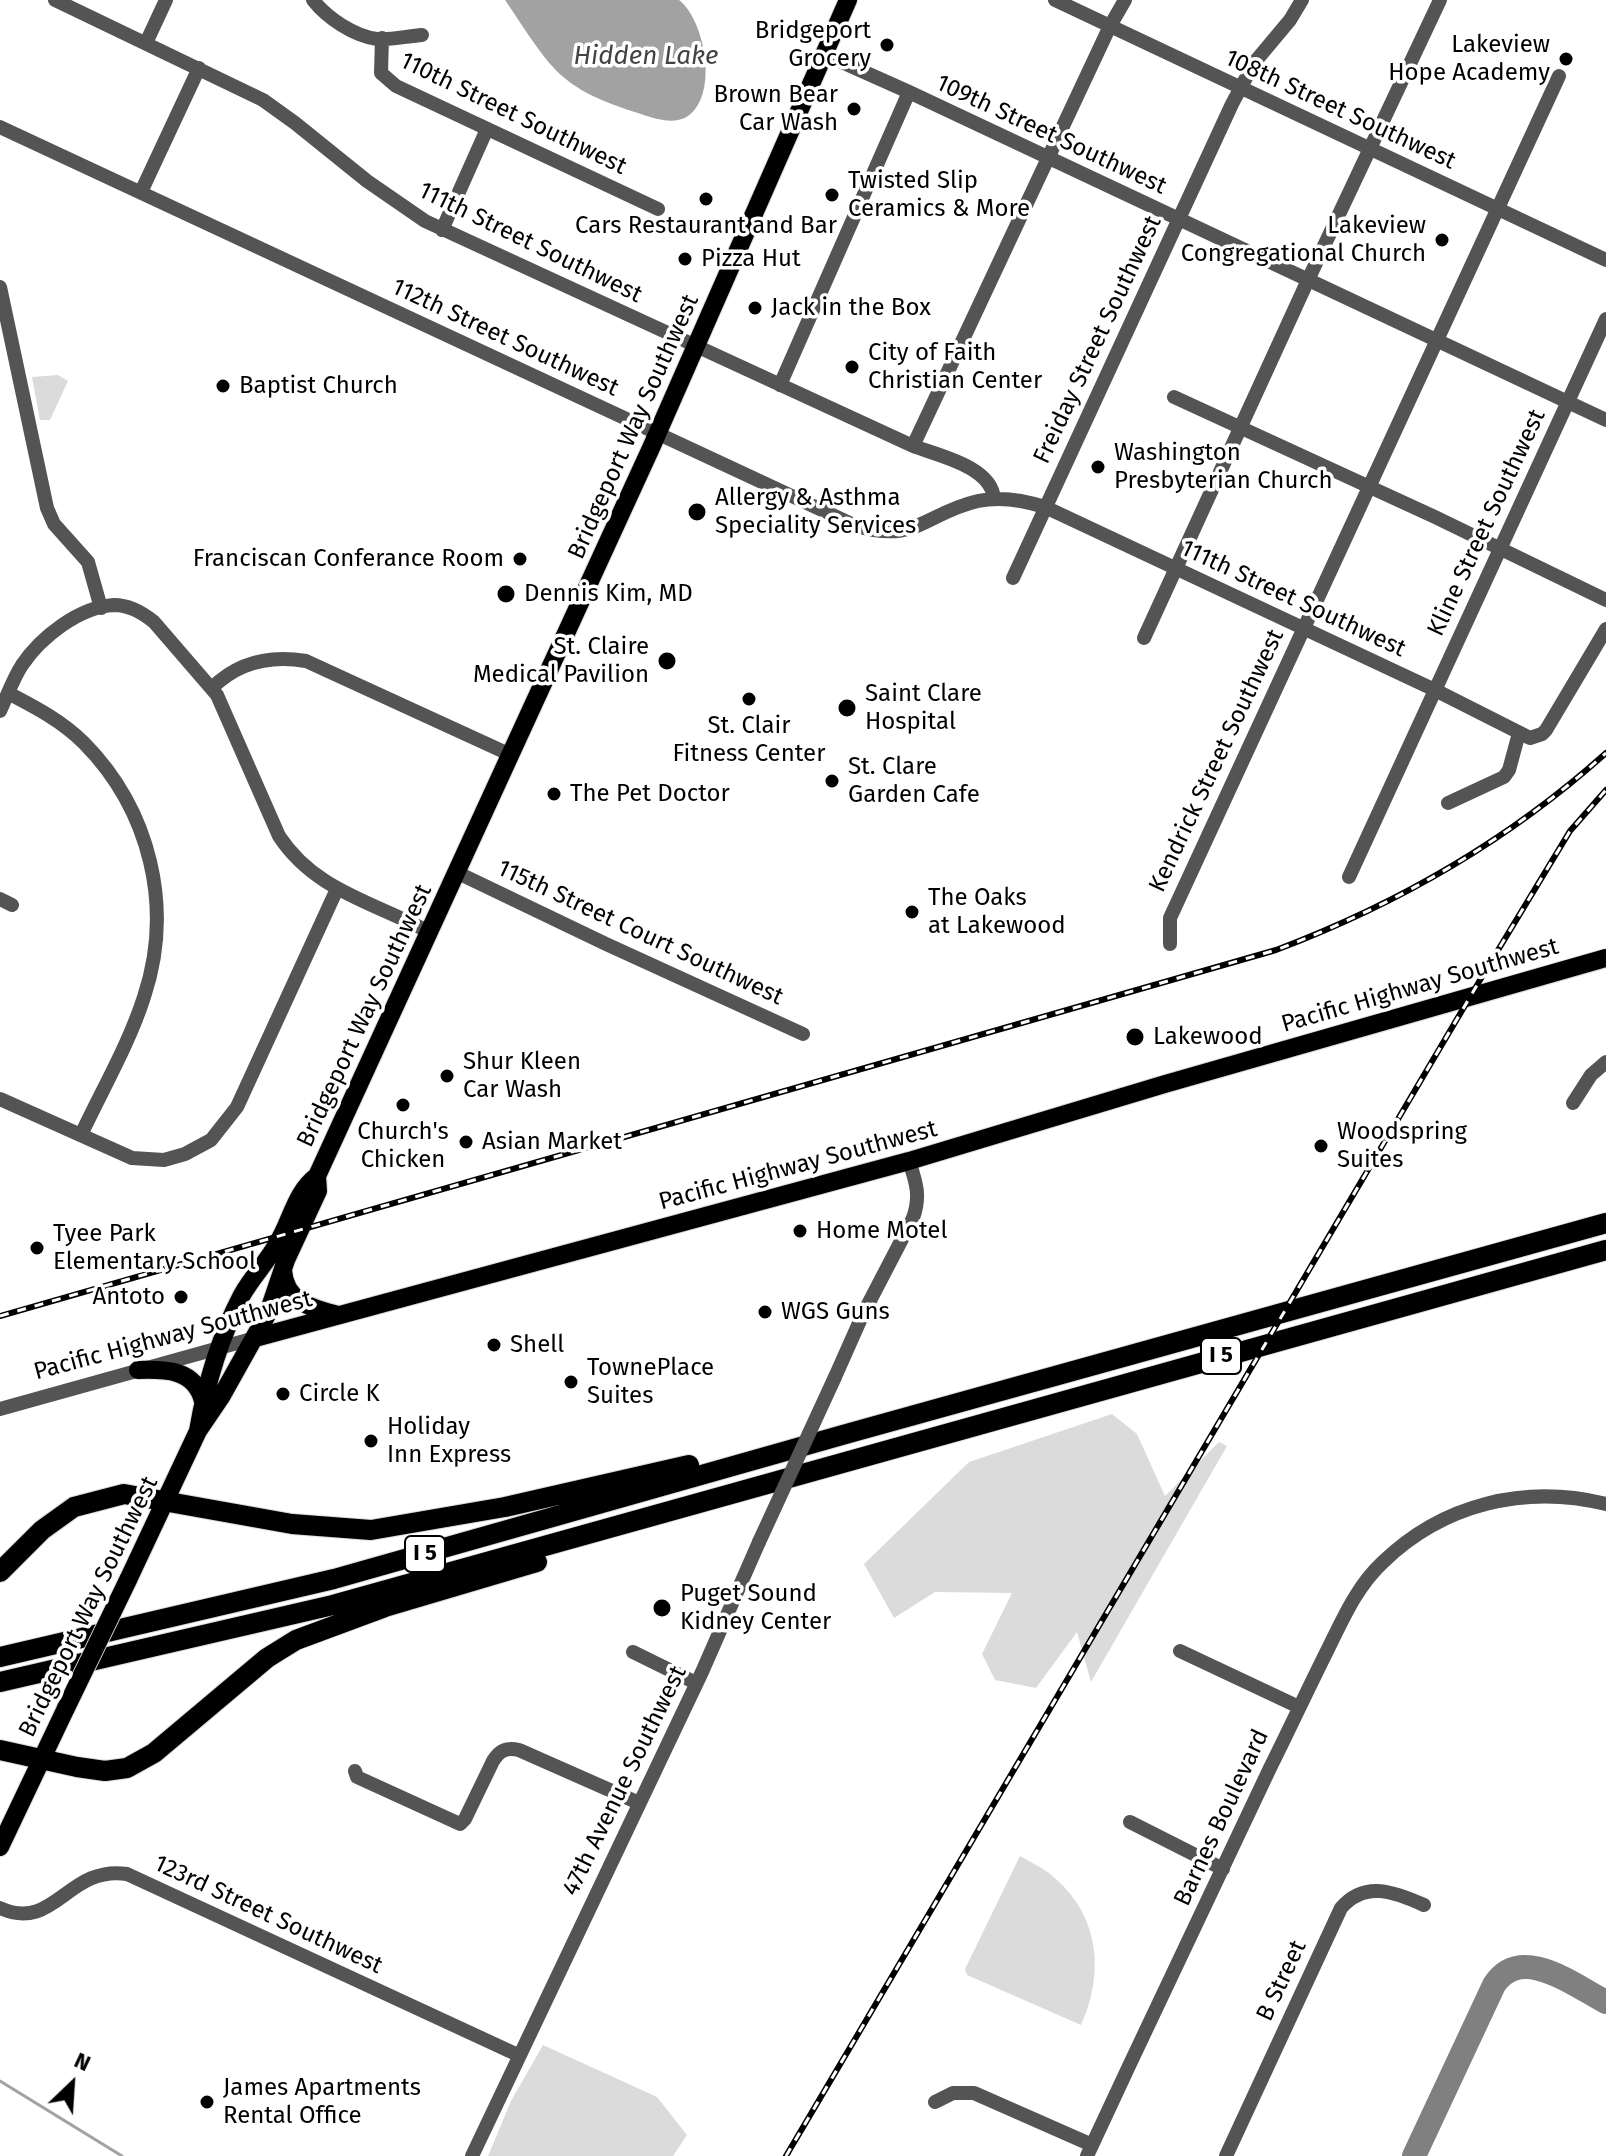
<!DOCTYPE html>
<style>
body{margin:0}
#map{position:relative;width:1606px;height:2156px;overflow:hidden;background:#fff;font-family:"Fira Sans",sans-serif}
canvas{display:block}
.north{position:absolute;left:32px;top:2044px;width:80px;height:80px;-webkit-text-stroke:6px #fff;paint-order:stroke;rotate:25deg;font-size:22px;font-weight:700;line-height:32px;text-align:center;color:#000}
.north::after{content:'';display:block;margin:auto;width:28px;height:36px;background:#000;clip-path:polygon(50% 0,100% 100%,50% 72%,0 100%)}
</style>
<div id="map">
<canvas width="1606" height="2156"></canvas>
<div class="north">N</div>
</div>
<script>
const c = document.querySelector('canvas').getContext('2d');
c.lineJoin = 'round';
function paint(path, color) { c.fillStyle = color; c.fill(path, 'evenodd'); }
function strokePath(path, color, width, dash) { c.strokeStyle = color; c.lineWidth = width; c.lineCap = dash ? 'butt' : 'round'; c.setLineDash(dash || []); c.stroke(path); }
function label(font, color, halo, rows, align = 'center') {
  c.font = font + ' "Fira Sans",sans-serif'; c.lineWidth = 7; c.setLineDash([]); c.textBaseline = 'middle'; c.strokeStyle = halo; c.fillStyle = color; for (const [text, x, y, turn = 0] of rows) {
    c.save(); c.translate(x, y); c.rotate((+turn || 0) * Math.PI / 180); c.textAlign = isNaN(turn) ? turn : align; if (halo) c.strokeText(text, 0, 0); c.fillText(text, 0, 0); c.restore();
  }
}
paint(new Path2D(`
 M58,375l10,6 -18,39h-10l-8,-43z
 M1112,1414l25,20 28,62 54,-54 8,4 -136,236 -14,-50 -41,56 -41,-8 -13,-26 30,-61 -77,-1 -41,26 -30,-54 105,-102z
 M1020,1856c12,7 26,13 36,23 44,39 48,95 25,146l-114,-50 -2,-6z
 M543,2045l114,52 30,38 -14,21h-185l23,-55z`), '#dbdbdb');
paint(new Path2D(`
 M505,0h174c26,20 40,95 9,116 -13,9 -33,3 -47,-2 -84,-26 -89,-45 -136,-114z`), '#a2a2a2');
strokePath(new Path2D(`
 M0,2081l122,75`), '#a2a2a2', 3);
strokePath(new Path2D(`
 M1414,2156l80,-171c27,-42 81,1 112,17`), '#808080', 24);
const major = new Path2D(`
 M283,1270c2,32 29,38 55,45
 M255,1338l654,-177 256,-77 441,-126
 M138,1370c27,-1 57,-1 65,31
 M198,1431c8,-47 22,-94 44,-136 10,-18 25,-33 35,-51 14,-22 18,-52 40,-68l334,-728 197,-448
 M128,1580l70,-149 23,-34 47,-84 18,-53 32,-69 -1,-15
 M0,1847l66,-139`);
const highway = new Path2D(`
 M0,1572l42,-42 32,-23 50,-13 168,30 79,6 134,-23 184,-42
 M0,1657l334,-78 512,-145 760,-211
 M0,1682l333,-77 1273,-355
 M0,1750l77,17 28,4 22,-3 27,-15 113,-95 29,-18 89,-33 152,-45`);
strokePath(major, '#dbdbdb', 20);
strokePath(highway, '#dbdbdb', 22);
strokePath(new Path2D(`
 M55,0l208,100 32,23 72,58 58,40 488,225c27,10 79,21 81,53
 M313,0c14,18 41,36 64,39 14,1 31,-3 45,-4
 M1055,0l551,260
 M382,38l-1,35 15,13 262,123
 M146,43l20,-43
 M824,54l85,38 697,328
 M0,127l854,398c62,20 71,-12 124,-24 23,-5 45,-1 67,6l390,183 95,48 12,-4 4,-4 60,-101
 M141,192l58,-124
 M442,230l45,-101
 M0,287l47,221 7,16 34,38 13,46
 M780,385l129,-293
 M1174,397l261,120 171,83
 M913,446l197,-420 15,-26
 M1013,578l219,-474 22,-41 36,-43 12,-20
 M1144,638l164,-358 132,-280
 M212,688c26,-26 58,-33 94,-27l205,94
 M8,693c27,14 54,28 76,50 66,67 90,164 60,254 -15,47 -42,93 -63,138
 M0,711c7,-15 13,-32 22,-46 19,-28 57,-58 92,-60 15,0 29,8 40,17l63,73 62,141c36,55 95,66 150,96
 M1448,803l56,-26 5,-7 10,-37
 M458,873l148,71 197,90
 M1349,877l257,-558
 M0,899l12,6
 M1170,944v-26l389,-842
 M0,1099l132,59 32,2 21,-6 26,-14 26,-33 100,-218
 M1573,1103l18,-28 15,-13
 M835,1377l28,-63 50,-96c8,-22 3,-36 -4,-57
 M0,1409l255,-71
 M1180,1651l119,56
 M633,1652l63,31
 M355,1771l2,6 103,47 5,-5 28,-58c7,-11 14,-14 26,-11l120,53
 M1130,1822l93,47
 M0,1908c55,25 67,-43 127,-34l391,181
 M935,2102l18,-9h21l118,52
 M472,2156l230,-484 57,-130
 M1087,2156c60,-130 123,-259 183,-388 19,-38 37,-77 56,-115 16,-32 30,-66 57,-91 60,-58 142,-78 223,-58
 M1226,2156l115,-248c24,-28 54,-16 83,-3`), '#545454', 14);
strokePath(major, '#000', 18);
strokePath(highway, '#000', 20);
const rail = new Path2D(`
 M0,1316l1276,-366c122,-46 233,-110 330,-197
 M786,2156l697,-1181 87,-144 36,-41`);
strokePath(rail, '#000', 6);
strokePath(rail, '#fff', 3, [9]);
const majorBridge = new Path2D(`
 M66,1708l62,-128`);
strokePath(majorBridge, '#dbdbdb', 20, []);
strokePath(new Path2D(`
 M759,1542l76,-165`), '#545454', 14);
strokePath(majorBridge, '#000', 18);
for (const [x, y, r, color] of [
 [887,45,8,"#000"],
 [1566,59,8,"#000"],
 [854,109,8,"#000"],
 [832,195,8,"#000"],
 [706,199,8,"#000"],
 [1442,240,8,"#000"],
 [685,259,8,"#000"],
 [755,308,8,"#000"],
 [852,367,8,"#000"],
 [223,386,8,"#000"],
 [1098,467,8,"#000"],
 [697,512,10,"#000"],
 [520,559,8,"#000"],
 [506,594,10,"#000"],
 [667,661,10,"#000"],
 [749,699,8,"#000"],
 [847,708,10,"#000"],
 [832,781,8,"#000"],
 [554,794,8,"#000"],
 [912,912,8,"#000"],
 [1135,1037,10,"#000"],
 [447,1076,8,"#000"],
 [403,1105,8,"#000"],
 [466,1142,8,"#000"],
 [1321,1146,8,"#000"],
 [800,1231,8,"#000"],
 [37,1248,8,"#000"],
 [181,1297,8,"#000"],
 [765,1312,8,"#000"],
 [494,1345,8,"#000"],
 [571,1382,8,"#000"],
 [283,1394,8,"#000"],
 [371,1441,8,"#000"],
 [662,1608,10,"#000"],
 [207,2102,8,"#000"]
]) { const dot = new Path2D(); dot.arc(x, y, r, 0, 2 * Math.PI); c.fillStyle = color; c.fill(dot); strokePath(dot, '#fff', 3); }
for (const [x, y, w] of [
 [1221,1356,40],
 [425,1554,40]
]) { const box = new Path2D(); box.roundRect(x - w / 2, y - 18, w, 36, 6); c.fillStyle = '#fff'; c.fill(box); strokePath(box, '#000', 2); }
label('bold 22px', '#000', null, [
 ["I 5",1221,1356],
 ["I 5",425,1554]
]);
label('24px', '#000', '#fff', [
 ["Bridgeport",871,31,"right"],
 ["Grocery",871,59,"right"],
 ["Lakeview",1550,45,"right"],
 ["Hope Academy",1550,73,"right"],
 ["Brown Bear",838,95,"right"],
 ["Car Wash",838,123,"right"],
 ["Twisted Slip",848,181],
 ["Ceramics & More",848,209],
 ["Cars Restaurant and Bar",706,226,"center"],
 ["Lakeview",1426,226,"right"],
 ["Congregational Church",1426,254,"right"],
 ["Pizza Hut",701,259],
 ["Jack in the Box",771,308],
 ["City of Faith",868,353],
 ["Christian Center",868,381],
 ["Baptist Church",239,386],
 ["Washington",1114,453],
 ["Presbyterian Church",1114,481],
 ["Allergy & Asthma",715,498],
 ["Speciality Services",715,526],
 ["Franciscan Conferance Room",504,559,"right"],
 ["Dennis Kim, MD",524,594],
 ["St. Claire",649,647,"right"],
 ["Medical Pavilion",649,675,"right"],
 ["Saint Clare",865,694],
 ["Hospital",865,722],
 ["St. Clair",749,726,"center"],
 ["Fitness Center",749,754,"center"],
 ["St. Clare",848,767],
 ["Garden Cafe",848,795],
 ["The Pet Doctor",570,794],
 ["The Oaks",928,898],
 ["at Lakewood",928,926],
 ["Lakewood",1153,1037],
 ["Shur Kleen",463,1062],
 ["Car Wash",463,1090],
 ["Church's",403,1132,"center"],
 ["Chicken",403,1160,"center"],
 ["Woodspring",1337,1132],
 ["Suites",1337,1160],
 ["Asian Market",482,1142],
 ["Home Motel",816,1231],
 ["Tyee Park",53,1234],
 ["Elementary School",53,1262],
 ["Antoto",165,1297,"right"],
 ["WGS Guns",781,1312],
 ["Shell",510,1345],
 ["TownePlace",587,1368],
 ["Suites",587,1396],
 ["Circle K",299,1394],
 ["Holiday",387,1427],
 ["Inn Express",387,1455],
 ["Puget Sound",680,1594],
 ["Kidney Center",680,1622],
 ["James Apartments",223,2088],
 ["Rental Office",223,2116]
], 'left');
label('24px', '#000', '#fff', [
 ["108th Street Southwest",1340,110,25],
 ["110th Street Southwest",513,114,26],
 ["109th Street Southwest",1051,135,25],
 ["111th Street Southwest",530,243,26],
 ["112th Street Southwest",505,338,25],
 ["Freiday Street Southwest",1098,340,-65],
 ["Bridgeport Way Southwest",634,427,-66],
 ["Kline Street Southwest",1487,523,-65],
 ["111th Street Southwest",1293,599,25],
 ["Kendrick Street Southwest",1217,761,-65],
 ["115th Street Court Southwest",640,933,25],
 ["Pacific Highway Southwest",1420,986,-16],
 ["Bridgeport Way Southwest",365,1016,-65],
 ["Pacific Highway Southwest",798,1166,-15],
 ["Pacific Highway Southwest",173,1336,-15],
 ["Bridgeport Way Southwest",89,1607,-64],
 ["47th Avenue Southwest",625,1781,-64],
 ["Barnes Boulevard",1222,1818,-65],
 ["123rd Street Southwest",268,1915,25],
 ["B Street",1282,1981,-65]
]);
label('italic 26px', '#434343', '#fff', [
 ["Hidden Lake",646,57]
]);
</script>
